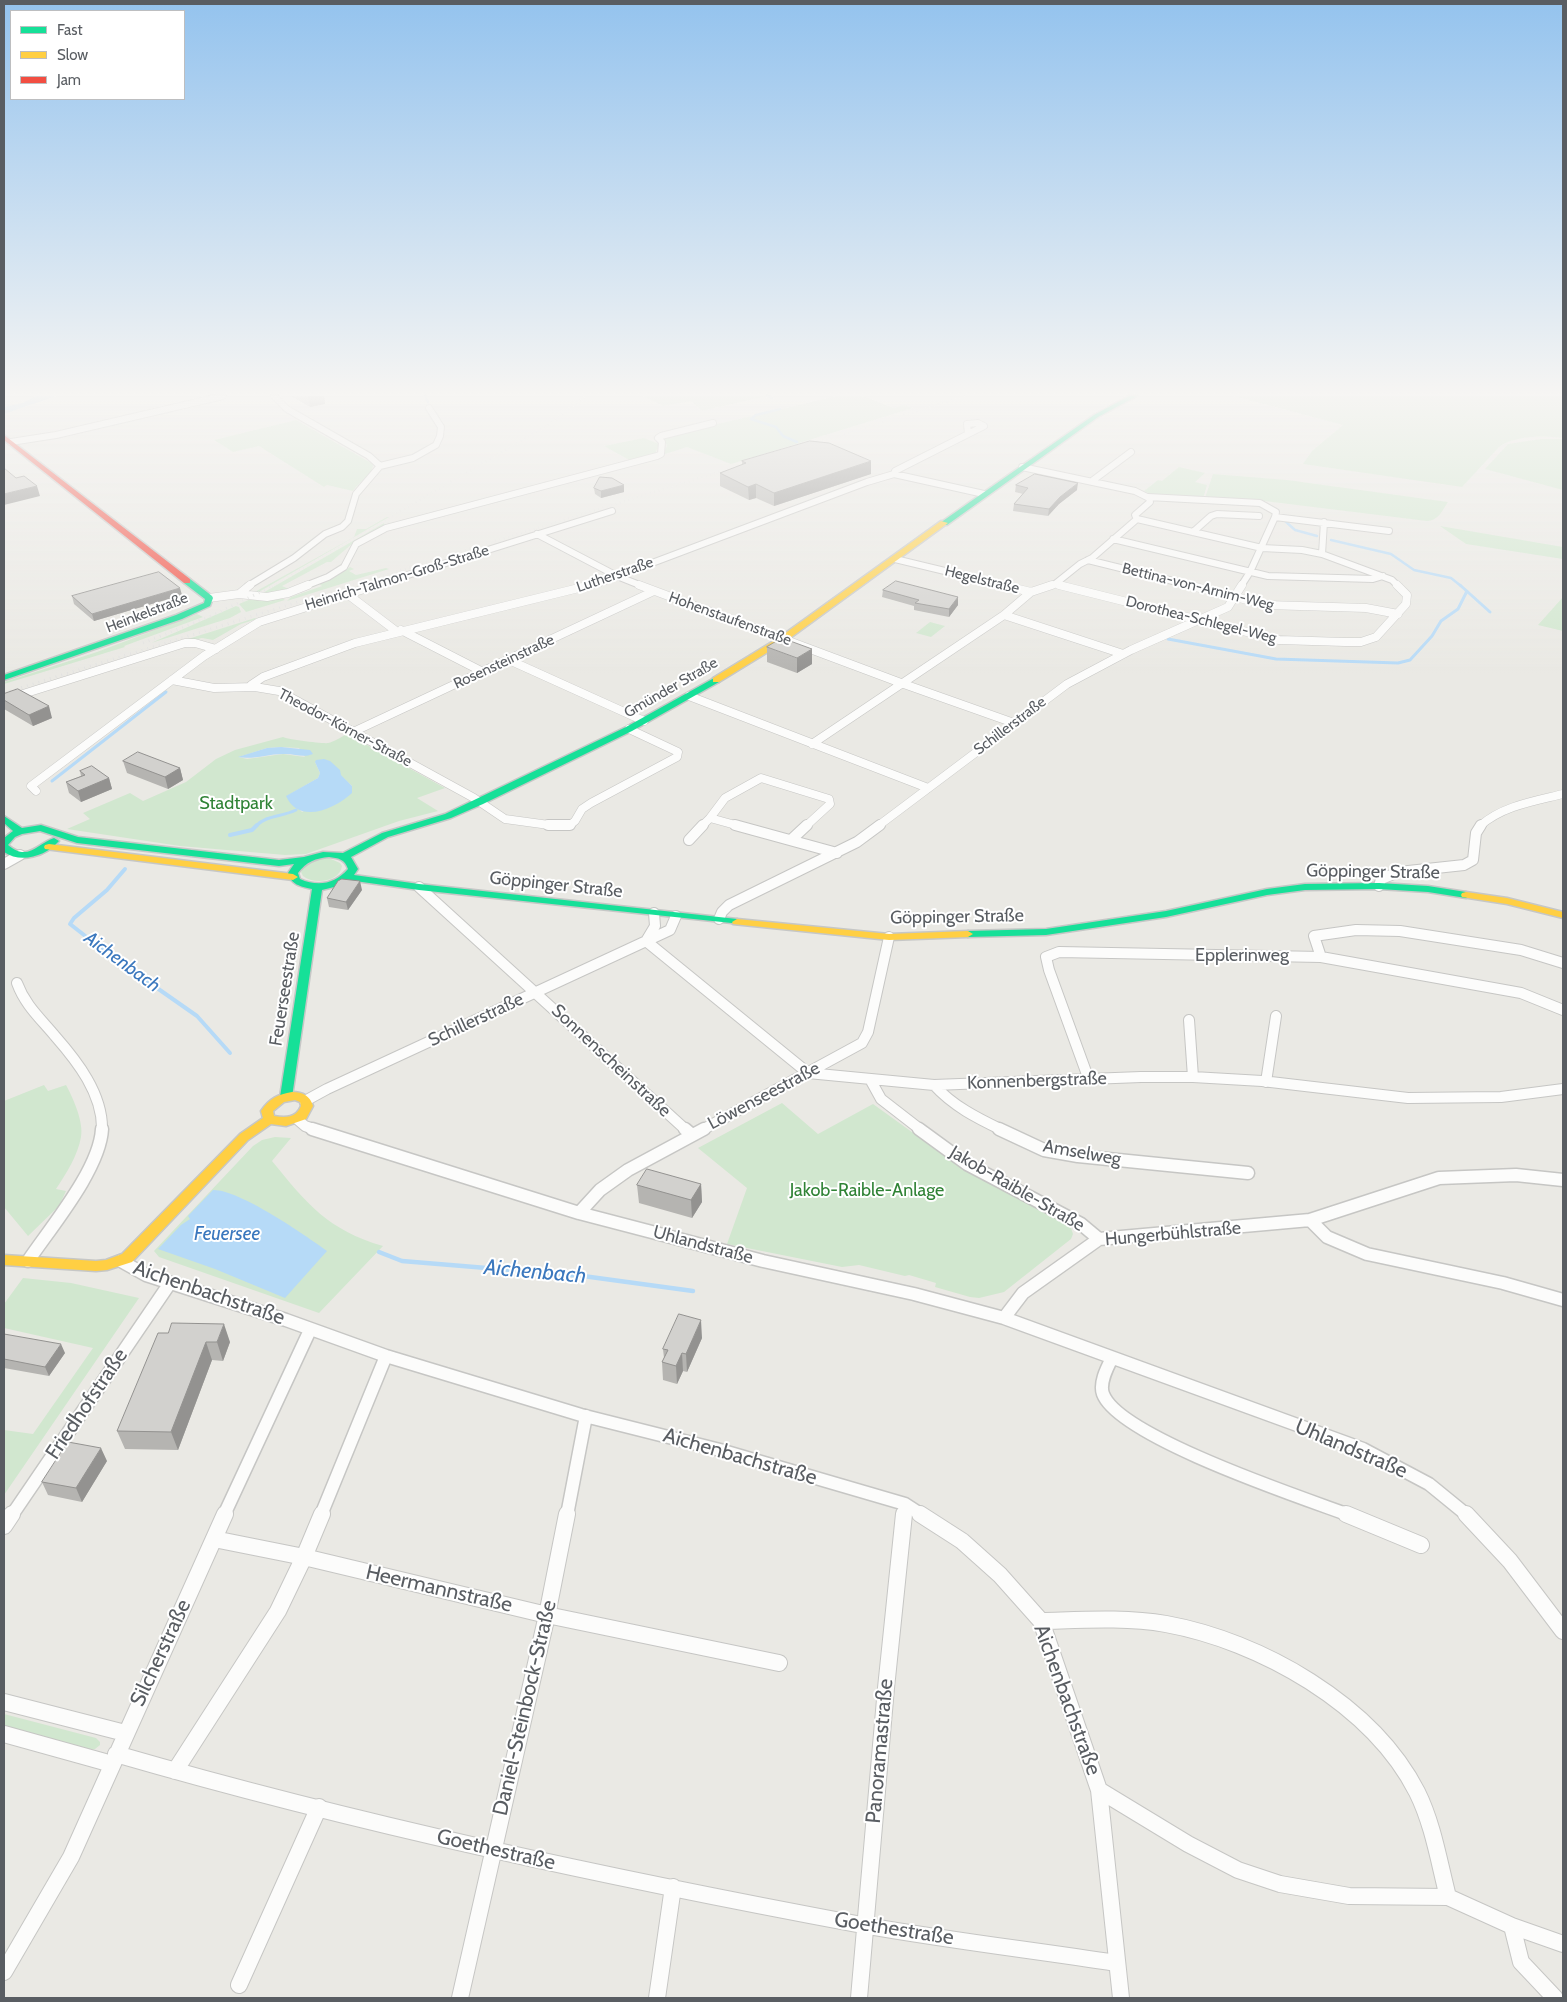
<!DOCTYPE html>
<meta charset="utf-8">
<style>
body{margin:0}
#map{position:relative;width:1567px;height:2002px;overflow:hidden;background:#eae9e4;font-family:Cabin,sans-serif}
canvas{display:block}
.frame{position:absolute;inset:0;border:5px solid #595d62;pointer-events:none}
.legend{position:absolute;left:10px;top:10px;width:175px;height:90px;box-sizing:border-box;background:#fff;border:1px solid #bdbec0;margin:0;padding:6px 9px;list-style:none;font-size:15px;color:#595d62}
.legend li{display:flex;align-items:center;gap:10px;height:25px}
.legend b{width:25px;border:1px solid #bdbec0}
</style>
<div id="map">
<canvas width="1567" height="2002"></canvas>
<div class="frame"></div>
<ul class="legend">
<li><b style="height:6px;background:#16e098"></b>Fast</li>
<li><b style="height:6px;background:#ffcf43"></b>Slow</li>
<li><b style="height:6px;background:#f24e42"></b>Jam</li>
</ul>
</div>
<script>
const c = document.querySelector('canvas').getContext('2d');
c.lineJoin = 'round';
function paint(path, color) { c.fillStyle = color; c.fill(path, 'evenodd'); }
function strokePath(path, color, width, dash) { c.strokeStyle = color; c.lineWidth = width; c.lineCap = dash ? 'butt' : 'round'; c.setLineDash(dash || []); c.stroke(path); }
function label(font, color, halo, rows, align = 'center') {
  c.font = font + ' Cabin,sans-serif'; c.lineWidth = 4; c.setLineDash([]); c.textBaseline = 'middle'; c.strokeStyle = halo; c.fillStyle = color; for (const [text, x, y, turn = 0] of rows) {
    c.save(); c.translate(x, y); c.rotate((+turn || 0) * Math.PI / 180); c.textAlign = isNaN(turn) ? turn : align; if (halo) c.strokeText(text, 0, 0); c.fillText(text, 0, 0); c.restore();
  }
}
paint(new Path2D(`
 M643,396h124l-65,15 -11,-10 -28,5z
 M837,396h25l32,12 9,-3 10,3 -182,56 -44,-17 -25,8 5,-9 -3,-7 2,-3z
 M1234,396h329v42c-20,-2 -45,-3 -63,8l-38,41 -159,-23 9,-13 31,-26z
 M296,420l77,44c0,13 -14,17 -20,27l-26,-6 -3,2 -65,-41 -26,6 -19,-12z
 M644,438l15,6 -4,10 -24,7 -27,-15z
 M1541,439h22v51l-78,-21 23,-25z
 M1179,467l26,6 -10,9 12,3 -4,14 -52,-4 -7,-4 14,-11 4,1z
 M1213,474l74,6 161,22c-6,9 -10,19 -21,19l-179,-22 -43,-1z
 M387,517h2l-132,76h-4l101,-56 3,-8h9z
 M384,523l1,3 -32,17 -22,19h-4l-45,24 7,3 -7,3 -21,2z
 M1440,526l123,21v12l-97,-15z
 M350,567l4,2 -5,2 7,4 30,-7 3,1 -102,32 4,-4 31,-11 -3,-2 11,-4z
 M1563,597v34l-25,-6z
 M253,598h29l3,2 -39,12 -7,-8z
 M236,606l3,1 2,5 -11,6 -79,25z
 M197,614l6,3 -79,29 1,1 -121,37v-2l93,-30z
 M255,618l2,1 -16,5 -28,16 -11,-2 -46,11z
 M930,622l15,4 -14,11 -15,-4z
 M347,734l98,54 -28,10 21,13 -39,10 -93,33 -21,1 -105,-9 -113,-17 23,-10 -7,-6 47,-20 13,8 43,-19 30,-23 19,-9 48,-13c2,2 41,7 45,6 6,-1 13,-6 19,-9zM281,747l18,1 6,9 -22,-3 -36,5 -8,-2 28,-9zM315,762l25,13 12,11 -50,26 -15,-16 31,-18 2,-5z
 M331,859l9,4 2,3c-2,16 -28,19 -39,10l-2,-4c5,-12 18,-14 30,-13z
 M44,1085l4,6 18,-6c7,13 18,37 15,52 -3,18 -15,37 -25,52l10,2 -7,15 -31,30 -24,-29v-106z
 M782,1103l36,31 55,-30 61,44 51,33 81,43 5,4 2,6 -2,5 -67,53 -25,6 -9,-1 -35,-10 1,-4 -27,-8 -4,1 -46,-11 -17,2 -115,-23 20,-56 -49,-40z
 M275,1137l16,1 -19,23c35,43 56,69 111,85l-64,67 -160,-56 -5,-6 99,-105 9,-6z
 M23,1278l48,5 68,15 -135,197v-65l29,4 60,-86 -89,-20v-24z
 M4,1714l92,24 4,4v3l-5,4 -5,1 -86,-23z`), '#d1e7cf');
paint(new Path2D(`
 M36,396h20l-52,18v-7l19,-4z
 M281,747l29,3 3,4c-10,4 -17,0 -27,0 -16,-1 -32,6 -48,3l29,-9z
 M324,759l6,2 10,9 1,5 11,11v7c-17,16 -53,32 -66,3l32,-18 2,-5 -5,-11 1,-2z
 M213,1190c25,-1 91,44 114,61l-42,47 -70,-29 -57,-20 23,-24 9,-6 -2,-3z`), '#b6daf7');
strokePath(new Path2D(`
 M425,396l3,6
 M767,396l5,2
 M780,409l-24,6 -5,4 25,8 7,9 14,6
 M1285,521l10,9 22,6
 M1331,540l60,14 23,16 37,8 10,8`), '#b6daf7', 2.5);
strokePath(new Path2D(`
 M1460,585l30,27
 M1168,639l108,20 122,4 12,-3 22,-24 9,-15 17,-12 9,-18
 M52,781l114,-89
 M256,826c10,-11 26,-9 40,-16`), '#b6daf7', 3);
strokePath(new Path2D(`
 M230,835l22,-5 5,-5
 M125,869l-18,21 -33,28 -4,6 37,29 90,63 33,37`), '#b6daf7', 4);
strokePath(new Path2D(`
 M379,1252l23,9 181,15 110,15`), '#b6daf7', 4.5);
const streetFar4 = new Path2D(`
 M274,396l13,13 82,47 11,10
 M11,442l45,-7 167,-39
 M1022,467l113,24 14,7 1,4 -15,13 2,4 -45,39 -12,6 -25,20 -7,2
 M894,474l90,20
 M1092,481l39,-29
 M1148,497l112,6 16,9 -1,5
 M1275,517l114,14
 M1137,519l125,29 40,2 20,4
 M1324,522l-2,32 70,26 6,6
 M1193,532l18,-16 6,-2 42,2
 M537,534l80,42 25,10
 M1113,539l155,37 105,3 10,-3
 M895,559l112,27
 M1088,560l105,26
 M1055,584l9,2
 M248,586l46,-28 31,-24 17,-7 6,-6 8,-27 24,-28 33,-8 23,-13 4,-9 1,-9 -12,-19
 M305,586l23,-9 16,-10 12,-23 30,-16 271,-72 4,-2 1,-12 -4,-4 3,-2 52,-13
 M373,586l239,-75
 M586,586l13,-3 268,-101 27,-8 1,-3 89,-45 -6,-3 -11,1 1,10
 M1241,586l9,-14 25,-55`);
const streetFar3 = new Path2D(`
 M639,585l262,98 113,40
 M1002,585l29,7 21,-7
 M1059,585l220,55 66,2h16l15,-5 30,-33 1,-9 -10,-10
 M1188,585l79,20 99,3 32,6
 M346,593l50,38
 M239,594l11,-9
 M209,598l30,-4 28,3 21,-4 20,-8
 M1004,615l119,39
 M401,630l82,42
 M509,660l135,61
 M172,680l42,8 41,-1 24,4 195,107 31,21 44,6h21l5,-4 7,-12 9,-6 86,-46 1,-5 -49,-23
 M251,685l12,-8 92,-34 236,-58
 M689,696l239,92
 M4,700l181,-57h10l21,6
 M353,732l301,-141
 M812,744l192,-129 27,-23
 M36,791l-5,-5 173,-130 55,-34 118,-37
 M702,826l8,-8
 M739,826l-29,-8 15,-20 36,-20 68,21 1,5 -24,22
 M878,826l189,-142 64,-34 97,-43 14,-22
 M1480,826c22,-20 55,-25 83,-32`);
const streetFar2 = new Path2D(`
 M548,825h22
 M735,825l102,28
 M792,839l15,-14
 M689,840l14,-15
 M4,864l16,-9
 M1379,886l2,-7 18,-7 65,-7 9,-5 3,-27 5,-8
 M419,887l267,243
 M719,919l3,-7 7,-7 128,-63 23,-17
 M646,941l162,132
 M646,941l9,-15 -1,-13
 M1321,957l-7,-21 42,-6 44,1 121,19 42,13
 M17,983c8,22 23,35 38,53 22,25 48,58 47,94
 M1189,1020l4,57
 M808,1073l126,12 207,-8h52l69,4 146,17 93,-1 62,-8
 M870,1079l11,20 40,31
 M1089,1080l-40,-110 -3,-13 13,-5 262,5 200,36 42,17
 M1266,1082l10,-66
 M934,1085c19,21 43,33 68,45
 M305,1101l22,-12 343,-159 6,-14
 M298,1120l7,6 11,4
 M702,1130l160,-87 6,-11 21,-95`);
const streetFar1 = new Path2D(`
 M312,1129l267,84 184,48 151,33 90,24 359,131 66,35 38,31
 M685,1129l7,6
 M919,1129l48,35 114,60 18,15
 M999,1129l45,21 34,6 170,17
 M579,1213l21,-23 28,-20 76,-41
 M1310,1220l17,17 40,17 136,29 60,17
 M28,1261c23,-34 72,-92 74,-132
 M121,1261l25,14 140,45 100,36 195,59 139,35 185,54 17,11
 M1004,1318l19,-25 76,-54 211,-19 129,-42 77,-3 47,5
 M1112,1358c-5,10 -13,25 -9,36 16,43 200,104 246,121
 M12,1515l158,-232
 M224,1515l86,-185
 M321,1515l65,-159
 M567,1515l19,-99
 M904,1515l1,-11`);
const street = new Path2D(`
 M920,1514l42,27 38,34 41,46 58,169 22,208
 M1346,1514l75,31
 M1466,1514l44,47 53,70
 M4,1526l8,-12
 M214,1539l90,18 243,58 232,48
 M1041,1621c41,-1 84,-4 125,3 94,17 206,80 251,168 16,32 22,70 31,105
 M4,1702l121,31
 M4,1734l108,30
 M116,1754c245,71 495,124 746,171 84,15 169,25 254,38
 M175,1771l103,-160 26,-54 18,-43
 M1099,1790l89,54 50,26 42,14 69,12 99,1 64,29 51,18
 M1512,1926l9,36 34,36
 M4,1972l67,-115 154,-343
 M239,1985l80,-178
 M460,1998l87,-383 20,-101
 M657,1998l16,-111
 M859,1998l27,-310 18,-174`);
const fast = new Path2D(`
 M1129,396h8l-39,21 -151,108 -7,-2 154,-108z
 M184,579h6l22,17 1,2 -3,8 -28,13 -178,61v-5l172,-60 28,-12 1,-4 -21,-16z
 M716,677l4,3 -1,2 -87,49 -149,73 -32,14 -63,19 -37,20 7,12 -4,6 65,9 318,35 5,3 -1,2 -322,-34 -71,-10 -10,6 -16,4 -30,207 -6,4 -6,-4 32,-208c-13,-3 -20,-4 -24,-16l6,-9 -15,2 -202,-23 -37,-12 -18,3 -7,3 -7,8c20,17 29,-1 46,-7l5,3c-13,15 -38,23 -55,11v-14l9,-7 -9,-8v-7l18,12 19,-3 37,12 201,23 25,-3 19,-5 20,1 39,-20 63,-19 181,-87zM329,857c9,1 16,2 19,12 -13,15 -30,18 -48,10l-2,-6c8,-11 18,-15 31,-16z
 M1379,883l49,3 38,6 5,3 -5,3 -38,-6 -49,-3 -74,1 -38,5 -101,22 -120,18 -78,2 -5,-3 5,-3 78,-2 120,-18 101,-22 38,-5z`);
const slow = new Path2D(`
 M941,521l7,2 -162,118 -67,41h-6v-4l67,-41z
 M49,844l244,30 5,3 -5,3 -248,-31 -1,-2 1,-2z
 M1466,892l41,6 56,14v6l-56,-14 -45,-7 -1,-2 1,-2z
 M737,919l152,15 79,-3 5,3 -5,3 -79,3 -156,-16 -1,-2z
 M292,1092c11,0 18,4 21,14l-7,13 -20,7 -15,-2 -23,16 -116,122 -25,8 -11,1 -92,-6v-10l92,6 10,-1 16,-6 118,-120 23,-16 -2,-7c8,-12 17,-17 31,-19zM295,1100l5,2 1,4c-5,12 -15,12 -27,10l-1,-5 11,-9z`);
const jam = new Path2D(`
 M4,435l186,144v4h-6l-180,-143z`);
strokePath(streetFar4, '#c6c6c4', 8);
strokePath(streetFar3, '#c6c6c4', 9);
strokePath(streetFar2, '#c6c6c4', 12);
strokePath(streetFar1, '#c6c6c4', 15);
strokePath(street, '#c6c6c4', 18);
strokePath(fast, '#c6c7c6', 3);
strokePath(slow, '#c6c7c6', 3);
strokePath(jam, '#c6c7c6', 3);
strokePath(streetFar4, '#fcfcfb', 6);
strokePath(streetFar3, '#fcfcfb', 8);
strokePath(streetFar2, '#fcfcfb', 10);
strokePath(streetFar1, '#fcfcfb', 12);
strokePath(street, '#fcfcfb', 16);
paint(fast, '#16e098');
paint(slow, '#ffcf43');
paint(jam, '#f24e42');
strokePath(new Path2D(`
 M805,446l160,-50
 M272,586l276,-161 38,-29
 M349,586l399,-123`), '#e2e2e1', 2.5, [0.5, 4]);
strokePath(new Path2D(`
 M143,643l68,-27 64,-31
 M4,693l349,-108`), '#e2e2e1', 3, [1, 5]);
paint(new Path2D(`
 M291,396h33l1,8 -15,3z
 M742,461l129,13 -97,32 -18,-8 -7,2 -29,-14v-13l22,-8z
 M1016,485l61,5 -18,14 -11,12 -35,-5 1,-7 9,-10 -8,-2z
 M594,488l30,4 -23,6 -6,-4z
 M883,590l75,15 -9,12 -35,-7v-4l-32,-9z
 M182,595l-88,26 -20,-17 -2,-8z
 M767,647l45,17 -15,9 -30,-11z
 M4,694l48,24 -19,8 -29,-17z
 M123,761l57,7 3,12 -15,9 -41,-16z
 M80,771l29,7 3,11 -31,13 -12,-9 -3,-11 15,-6z
 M362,890l-14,20 -19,-3 -2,-9z
 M701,1184l1,18 -10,16 -53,-15 -2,-18z
 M168,1333l62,9 -7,19 -11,-1 -34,90 -53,-1 -8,-18z
 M4,1334l61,19 -16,23 -45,-8z
 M702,1338l-15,34 -4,-1 -6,13 -14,-4 -1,-18 2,-4 -1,-9z
 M107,1461l-25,41 -34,-7 -6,-13z`), '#b5b4b1');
paint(new Path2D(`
 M308,396h16l1,8 -15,3z
 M871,461v13l-97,32v-13z
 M1078,483l-1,7 -18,14 -11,12 1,-7 11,-12z
 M756,484v14l-7,2 -1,-13z
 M624,485v7l-23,6v-7z
 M37,486l3,10 -36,9v-11z
 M180,588l2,7 -88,26 -2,-7z
 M958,597v8l-9,12v-8z
 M812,649v15l-15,9v-15z
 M49,706l3,12 -19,8 -4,-11z
 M180,768l3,12 -15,9 -3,-12z
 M109,778l3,11 -31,13 -3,-11z
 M360,881l2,9 -14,20 -2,-8z
 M701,1184l1,18 -10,16 -1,-18z
 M701,1320l1,18 -15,34 -1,-18z
 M224,1324l6,18 -7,19 -6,-19z
 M206,1342l6,18 -34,90 -7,-18z
 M61,1344l4,9 -16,23 -4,-9z
 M682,1353l1,18 -6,13 -1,-18z
 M101,1448l6,13 -25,41 -6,-14z`), '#939290');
const building = new Path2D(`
 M810,441l19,2 42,18 -97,32 -18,-9 -8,3 -28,-14 26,-10 -4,-2z
 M4,468l12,10 8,-2 13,10 -33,8z
 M1035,474l43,9 -18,14 -11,12 -35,-5 14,-16 -12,-3z
 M600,477l12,1 12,7 -23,6 -7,-3z
 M159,572l21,16 -88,26 -20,-18z
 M896,581l62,16 -9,12 -34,-6 4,-3 -36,-10z
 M782,638l30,11 -15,9 -30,-11z
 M18,689l31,17 -20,9 -25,-15v-6z
 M138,752l42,16 -15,9 -42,-16z
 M92,766l17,12 -31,13 -12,-9 19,-7 -5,-4z
 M342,879l18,2 -14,21 -19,-4 11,-17z
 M647,1169l54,15 -10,16 -54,-15z
 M679,1314l22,6 -15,34 -4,-1 -6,13 -14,-4 6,-12 -5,-1z
 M172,1323l52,1 -7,18h-11l-35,90 -54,-1 41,-98h10z
 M4,1334l57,10 -16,23 -41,-8z
 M68,1442l33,6 -25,40 -34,-6z`);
paint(building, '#d2d1ce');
strokePath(building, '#939290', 1);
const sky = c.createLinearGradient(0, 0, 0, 677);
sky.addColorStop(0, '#94c3ee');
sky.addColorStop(0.58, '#f6f5f3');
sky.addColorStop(1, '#f6f5f300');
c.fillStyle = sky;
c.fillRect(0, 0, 1567, 677);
label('15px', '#595d62', '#fff', [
 ["Lutherstraße",615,575,-19],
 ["Heinrich-Talmon-Groß-Straße",397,578,-17],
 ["Hegelstraße",982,580,14],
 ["Bettina-von-Arnim-Weg",1198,587,14],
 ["Heinkelstraße",147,613,-21],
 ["Hohenstaufenstraße",730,619,20],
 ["Dorothea-Schlegel-Weg",1201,620,14],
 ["Rosensteinstraße",504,662,-25],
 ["Gmünder Straße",671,688,-30],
 ["Schillerstraße",1010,726,-37],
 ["Theodor-Körner-Straße",345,728,28]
]);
label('18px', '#308336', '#fff', [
 ["Stadtpark",236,804],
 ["Jakob-Raible-Anlage",867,1191]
]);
label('18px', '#595d62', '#fff', [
 ["Göppinger Straße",1373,872,1],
 ["Göppinger Straße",556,885,6],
 ["Göppinger Straße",957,917,-1],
 ["Epplerinweg",1242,956],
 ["Feuerseestraße",285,989,-81],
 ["Schillerstraße",476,1020,-25],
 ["Sonnenscheinstraße",611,1061,43],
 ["Konnenbergstraße",1037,1081,-2],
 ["Löwenseestraße",764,1096,-28],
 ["Amselweg",1082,1153,10],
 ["Jakob-Raible-Straße",1017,1189,30],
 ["Hungerbühlstraße",1173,1234,-5],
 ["Uhlandstraße",703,1245,15]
]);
label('italic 19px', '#3b78be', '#fff', [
 ["Aichenbach",122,962,36],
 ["Feuersee",227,1234]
]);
label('21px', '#595d62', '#fff', [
 ["Aichenbachstraße",209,1293,19],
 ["Friedhofstraße",87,1404,-56],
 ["Uhlandstraße",1351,1449,23],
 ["Aichenbachstraße",740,1457,16],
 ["Heermannstraße",439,1589,13],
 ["Silcherstraße",161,1653,-65],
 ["Aichenbachstraße",1067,1700,70],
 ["Daniel-Steinbock-Straße",525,1708,-77],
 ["Panoramastraße",880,1751,-85],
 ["Goethestraße",496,1850,13],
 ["Goethestraße",894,1929,9]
]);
label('italic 22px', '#3b78be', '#fff', [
 ["Aichenbach",535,1272,5]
]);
</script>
